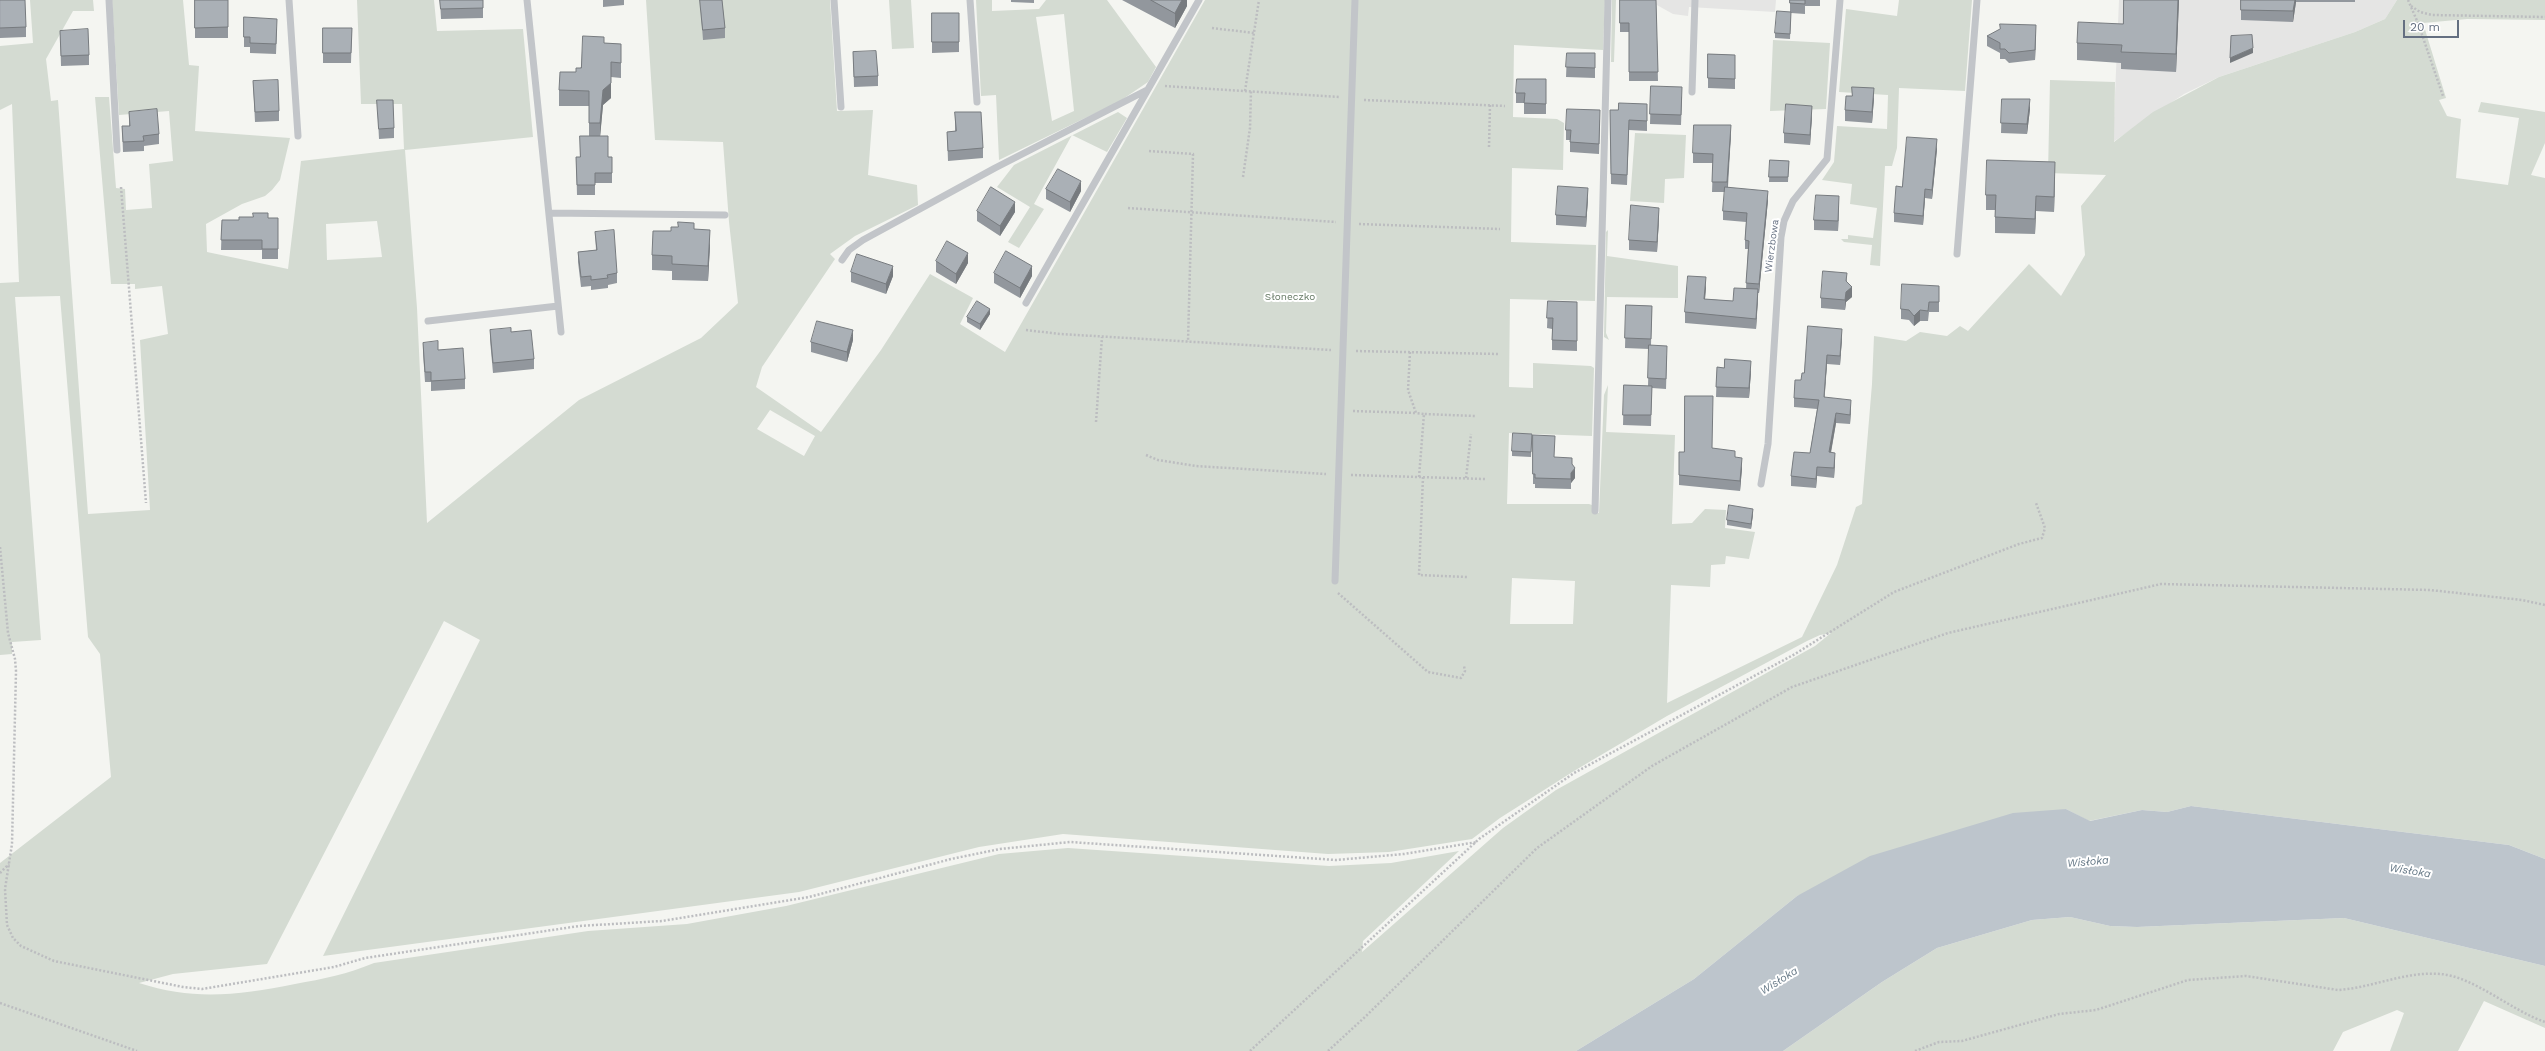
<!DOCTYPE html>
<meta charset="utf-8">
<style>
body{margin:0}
#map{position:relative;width:2545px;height:1051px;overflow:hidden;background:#f4f5f1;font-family:"Work Sans",sans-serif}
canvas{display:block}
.scale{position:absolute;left:2403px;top:20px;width:56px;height:18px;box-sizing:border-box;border:2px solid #646f81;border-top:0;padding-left:5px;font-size:12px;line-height:14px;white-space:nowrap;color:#646f81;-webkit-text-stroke:3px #fff;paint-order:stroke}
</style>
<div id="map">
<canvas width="2545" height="1051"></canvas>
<div class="scale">20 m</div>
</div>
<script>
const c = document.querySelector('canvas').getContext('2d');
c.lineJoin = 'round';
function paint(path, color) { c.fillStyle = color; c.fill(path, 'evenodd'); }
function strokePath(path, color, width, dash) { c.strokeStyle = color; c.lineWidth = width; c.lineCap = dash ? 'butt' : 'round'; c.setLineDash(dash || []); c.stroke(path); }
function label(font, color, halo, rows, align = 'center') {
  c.font = font + ' "Work Sans",sans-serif'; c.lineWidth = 4; c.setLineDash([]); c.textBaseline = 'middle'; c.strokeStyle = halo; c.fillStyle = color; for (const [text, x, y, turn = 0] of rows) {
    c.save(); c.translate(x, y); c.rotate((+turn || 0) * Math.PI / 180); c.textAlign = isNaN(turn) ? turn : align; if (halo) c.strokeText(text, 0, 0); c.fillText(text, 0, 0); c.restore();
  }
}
paint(new Path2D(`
 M1655,0h121l-1,12 -86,-5 -1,9 -15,-2 -18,-10z
 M2119,0h278l-12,19 -30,13 -136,45 -35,17 -71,48z`), '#e5e5e4');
paint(new Path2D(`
 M30,0h63l1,11h-21l-27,48 5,42 7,-1 30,414 62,-4 -10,-170 28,-6 -6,-48 -27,3v-5h-24l-16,-187h14l7,91 9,1 1,21 26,-2 -3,-44 24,-3 -4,-50 -50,4 -7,-115h71l6,65 10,1 -4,65 95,7 -10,42 -8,10 -7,6 -23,8 -36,20 1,28 81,17 13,-108 103,-12 -2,-45h-41l-4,-104h77l3,31 86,-2 10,108 -128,13 12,158 10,215 152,-123 122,-62 37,-35 -9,-81 -6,-80 -68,-2 -9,-140h184l7,111 36,-1 -5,65 49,10 1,20 -63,31 -25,18 5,5 -73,108 -6,20 65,45 60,-82 49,-76 43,24 -13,26 45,28 200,-352h400l-2,50 -89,-5 -1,72 44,2 7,4 -1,47 -51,-2 -1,74 85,3 -1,56 -85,-2 -1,88 24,1v-25l58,3 3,2 -2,68 -83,-3 -2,71h82l3,1v7l7,1 5,-118 4,-10 -2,47 69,3 -3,89 20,-1 13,-14 21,1 -1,18 30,4 -6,27 -23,-3 -1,8 -14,1 -1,22 -39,-2 -4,118 135,-66 35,-72 19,-58 6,-3 10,-120 2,-48 32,5 14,-9 27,4 13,-10 8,5 61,-67 32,32 24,-41 -4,-49 25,-31 -58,-2 2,-93 65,2 -1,60 39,-30 66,-35 136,-45 30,-13 12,-19h148v20l-78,-1 -44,4 23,75 -7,2 8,16 14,3 -5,59 52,7 11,-67 -41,-6 3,-10 64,10v31l-14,32 14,3v681l-36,-14 -318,-39 -24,6 -25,-2 -53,11 -23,-12 -269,87 -103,83 -118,72h-1576v-188l111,-86 -11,-123 -12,-17 -28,-341 -45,1 26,343 -29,2v12l-12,1v-372l19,-1 -7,-178 -12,6v-64l33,-3zM377,221l5,36 -55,3 -1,-36zM770,410l45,26 -11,20 -47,-27zM1512,578l63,3 -2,43h-63zM444,621l36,19 -157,316 476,-64 180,-45 84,-13 265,20 61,-2 83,-13 28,-21 74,-47 93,-55 140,-75 13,-6 11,-2 -16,13 -259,144 -53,38 -141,124 1,-11 96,-90 -68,12 -62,3 -261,-18 -69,6 -213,52 -99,18 -99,7 -214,32c-26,11 -51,16 -79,21 -56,11 -101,17 -156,-1l34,-9 94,-10z
 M889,0h22l3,48 -22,1z
 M976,0h16v11l47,-2 7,-9h61l49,67 -8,15 -28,19 -121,59 -3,-65 -15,1zM1064,14l10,97 -22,10 -16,-104z
 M1612,0h4l-2,62h-3z
 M1899,0h73l-7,91 -66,-3 -2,60 -5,18h-7l-5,100 -10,-1 2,-20 -28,-3 -3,-3h7v-4l25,3 4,-30 -27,-4 2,-20 -30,-4 12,-18 3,-36 50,3 1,-34 -49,-3 7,-83 51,7z
 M1773,40l57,3 -4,66 -56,2z
 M1118,112l9,6 -20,34 -35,-17 -38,69 10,5 -25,39 -11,-6 22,-35 -33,-20 17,-22z
 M1635,133l51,2 -2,43 -19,1 -1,24 -34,-2z
 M1608,230l-1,26 71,10v32l-71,-1 -1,36 3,7 -5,-3 2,-105z
 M2070,917l40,9 27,1 207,-9 201,48v62l-61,-27 -26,50h-68l14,-38 -7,-3 -54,22 -10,19h-550l99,-69 55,-34 95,-28z`), '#d4dbd2');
paint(new Path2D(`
 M2191,806l318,39 36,14v107l-201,-48 -207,9 -27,-1 -40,-9 -38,3 -95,28 -55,34 -99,69h-207l118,-72 103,-83 73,-40 143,-43 53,-4 24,12 52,-11 25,2z`), '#bdc5cc');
strokePath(new Path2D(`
 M2408,0l10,23 25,73
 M2411,6l9,6 12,3 113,2
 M1212,28l42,5
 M1165,86l174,11
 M1245,91l14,-91
 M1364,100l141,6
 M1489,147l1,-42
 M1149,151l44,3 -5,188
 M1243,177l7,-49 1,-37
 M121,187l25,316
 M1128,208l208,14
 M1359,224l141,5
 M1026,330l34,4 271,16
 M1356,351l143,3
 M1410,352l-2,38 8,23 8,1
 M1353,411l63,2
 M1096,422l6,-85
 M1146,455l12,5 38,6 130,8
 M1351,475l134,4
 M1419,477l5,-63 51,2
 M1423,477l-4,98 48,2
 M1466,478l5,-44
 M0,547l8,86 7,26 1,12 -4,173 -7,45 2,36 6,13 8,8 33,15 129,26 19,2 132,-22 31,-9 214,-32 83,-5 147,-24 142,-38 49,-10 70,-7 266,18 68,-6 73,-12
 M1338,593l90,79 33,6 4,-7 -1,-5
 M0,873l9,-9
 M0,1003l137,48
 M1250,1051l229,-212 95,-66 221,-119 99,-62 125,-48 23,-6 3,-10 -9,-25
 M1328,1051l38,-35 171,-168 115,-82 140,-79 156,-54 213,-49 269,6 92,10 23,5
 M1915,1051l24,-9 23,-1 97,-27 37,-4 92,-30 58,-4 92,14c34,-2 67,-19 102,-16 33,2 72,37 105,48`), '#bcbdc0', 2.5, [2, 2]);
strokePath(new Path2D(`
 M109,0l8,150
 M289,0l9,136
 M527,0l34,332
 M834,0l7,107
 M970,0l7,102
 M1692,92l3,-92
 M549,213l176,2
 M1957,254l20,-254
 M842,260l7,-10 14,-10 132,-72 152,-78
 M1026,303l173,-303
 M428,321l130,-15
 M1761,484l7,-40 13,-207 3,-16 9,-20 34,-42 13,-159
 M1595,511l13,-511
 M1335,581l20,-581`), '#c2c5c9', 7);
paint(new Path2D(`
 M0,0l26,27v10l-26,1z
 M195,0h33v38h-33z
 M440,0h43v18l-42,1z
 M603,0h21v5l-21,2z
 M700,0h22l3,28v10l-22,2z
 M1011,0h23v3l-23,-1z
 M1122,0h65v6l-12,22z
 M1620,0h36l2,81h-29v-49h-9z
 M1790,0h30v6h-15v8l-14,-1 -1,26 -15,-1v-5l15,-21z
 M2179,0l-3,72 -55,-3v-6l-44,-3v-17z
 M2241,0h114v2h-59l-3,20 -52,-2z
 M932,13h27v39l-27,1z
 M244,17l33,12 -1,25 -26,-1v-6h-6z
 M323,28h29l-1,35h-28z
 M60,31l29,24v10l-28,1z
 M2036,35l-1,25 -26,3 -4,-4h-5v-6l-13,-7v-10z
 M604,43l17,1v34l-10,-1v21l-8,7 -3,31 8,21h4v26h-17v12h-18l-1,-38h4l9,-21v-30h-30v-16z
 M853,52l25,24v10l-24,1z
 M1567,53h28v25l-29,-1z
 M1708,54l27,1v34l-27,-1z
 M1546,79v35h-22v-11h-8v-10z
 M253,81l26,30v10l-24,1z
 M1651,86l31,11 -1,28 -31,-1z
 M1874,98l-2,25 -27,-2v-11z
 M2002,99l28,10 -3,25 -26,-1z
 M377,100l17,28v10l-15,1z
 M1610,110l37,4v17l-18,-1 -2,55 -16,-1z
 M129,112l30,22v10l-15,2v5l-21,1 -1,-26h7z
 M955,112l28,36v10l-35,3 -1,-29 8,-1z
 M1812,116l-2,29 -26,-2v-10z
 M1600,120l-1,34 -29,-2v-12h-4v-10z
 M1731,134l-3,53 40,13 -9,93h-1l-2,36 -71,-6v-11l21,-25 -1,12 28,2 13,-12 2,-40h-3v-9l1,-18 -23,-2v-9l2,-19h-13l1,-29h-20v-10z
 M1937,149l-5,50 -7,-1 -2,27 -29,-3v-9l8,-26z
 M1770,160l19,1 -1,21h-19z
 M2055,177l-1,35 -18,-1 -1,23 -40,-1v-23h-9v-15z
 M1046,189l35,2 -11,21 -24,-13z
 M1588,198l-2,29 -30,-2v-10z
 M1839,206l-1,25 -24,-1v-10z
 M977,211l38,1 -15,24 -23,-15z
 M268,218h10v41h-16v-9h-41l1,-30h17z
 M1659,218l-2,34 -28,-2v-10z
 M694,229l16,16 -2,36 -36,-1v-9l-20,-1v-15l19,-24z
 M595,232l22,41v10l-9,2v3l-17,2v-4l-10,1 -3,-25v-10l18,-2z
 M936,261l32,2 -12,21 -20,-12z
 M851,272l42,4 -7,18 -35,-12z
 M994,273l38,3 -12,22 -26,-15z
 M1847,282l5,15 -6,5 -1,8 -24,-2v-10z
 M1939,296v16h-10l-1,9h-8l-6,5 -5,-6 -8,-1v-10z
 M1548,301l29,1v49l-25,-1v-21l-5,-1z
 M1626,305l26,1 -1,39 16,11 -1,33 -14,-1 -1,38 -28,-1 1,-40 24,1 1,-37 -24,-1z
 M990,314l-10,16 -13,-8v-5z
 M490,330l21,2 23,27v10l-41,4 -3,-33z
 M1842,338l-2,27 -13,-1 -3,33 27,12 -1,15 -14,-1 -5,30 4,9 -1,16 -17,-2 -1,12 -25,-2v-10l19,-23 7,-44 -23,-2v-9l10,-25z
 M853,340l-6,22 -36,-10v-10z
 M423,343l15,7 27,29v10l-34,2v-9h-6l-2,-29z
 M1717,367l34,4 -2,27 -33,-1z
 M1532,434l-1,23 -19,-1v-5z
 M1533,435l21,23 18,6 3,14 -4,5v6l-36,-1v-4h-2z
 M1712,448l23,9 7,11 -2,23 -61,-6v-33h5z
 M1753,514l-2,15 -24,-4v-5z`), '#92979d');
paint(new Path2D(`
 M1182,0h5v6l-12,22v-15z
 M2178,0h1l-3,72v-18z
 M2295,0h1v2l-3,20v-11z
 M2036,25v10l-1,25v-10z
 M2253,48v5l-23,10v-5z
 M611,83v15l-8,7 -3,33v-15l3,-33z
 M1874,88v10l-2,25v-11z
 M2030,99v10l-3,25v-10z
 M1812,106v10l-2,29v-10z
 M1731,125v9l-4,58v-10z
 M1937,139v10l-5,50v-9z
 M2055,162v15l-1,35v-15z
 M1081,181v10l-11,21v-10z
 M1588,188v10l-2,29v-10z
 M1925,189v9l-2,27v-9z
 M1768,191v9l-9,93v-9z
 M1839,196v10l-1,25v-10z
 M2036,196v15l-1,23v-15z
 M1015,202v10l-15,24v-10z
 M1659,208v10l-2,34v-10z
 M710,230v15l-2,36v-15z
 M968,253v10l-12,21v-10z
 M893,266v10l-7,18v-10z
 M1032,266v10l-12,22v-10z
 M1847,273v10l5,4v10l-6,5 -1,8v-10z
 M1706,277v10l-2,23v-11z
 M1758,289v11l-2,29v-10z
 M990,309v5l-10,16v-6z
 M1920,310v11l-6,5v-10z
 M1842,329v9l-2,27v-9z
 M853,330v10l-6,22v-10z
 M1827,355v9l-3,42v-9z
 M1751,361v10l-2,27v-10z
 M1851,400v9l-1,15v-9z
 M1836,413v10l-7,39v-10z
 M1835,453v9l-1,16v-10z
 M1742,458v10l-2,23v-10z
 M1817,467v9l-1,12v-9z
 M1575,468v10l-4,5v6v-16z
 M1753,509v5l-2,15v-5z`), '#777b7f');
const building = new Path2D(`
 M0,0h25l1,27 -26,1z
 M195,0h33v27l-33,1z
 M440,0h43v8l-42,1z
 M700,0h22l3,28 -22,2z
 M1151,0h31l-7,13z
 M1620,0h36l2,72h-29v-49h-9z
 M1790,0h15v4l-15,-1z
 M2124,0h54l-2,54 -55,-2 1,-7 -45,-2 1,-21 45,2z
 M2241,0h54l-2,11 -52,-1z
 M1777,11l14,1 -1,22 -15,-1z
 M932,13h27v29h-27z
 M244,17l33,2 -1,25 -26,-1v-6h-6z
 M2000,24l36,1 -1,25 -26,3 -4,-4h-5v-6l-13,-7 13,-7z
 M323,28h29l-1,25h-28z
 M88,29l1,26 -28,1 -1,-25z
 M2252,35l1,13 -23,10 1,-22z
 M583,36l21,1v6l17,1v19l-10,-1v21l-8,7 -3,33h-11v-32l-30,-1 1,-18h16v-4h5z
 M876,51l2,25 -24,1 -1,-25z
 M1567,53h28v15l-29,-1z
 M1708,54l27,1v24l-27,-1z
 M1517,79h29v25l-22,-1 1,-10h-9z
 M278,80l1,31 -24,1 -2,-31z
 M1651,86l31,1 -1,28 -31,-1z
 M1852,87l22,1 -2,24 -27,-2 1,-14h6z
 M2002,99h28l-3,25 -26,-1z
 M377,100h16l1,28 -15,1z
 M1619,103l28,1v17l-18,-1 -2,55 -16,-1 -1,-64h8z
 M1786,104l26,2 -2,29 -26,-2z
 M157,109l2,25 -16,2 1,5 -21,1 -1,-16h8l-1,-14z
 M1567,109l33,1 -1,34 -29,-2 1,-12h-5z
 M955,112h26l2,36 -35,3 -1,-19 9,-1z
 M1694,125h37l-4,57h-15l1,-28 -20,-1z
 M580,136h28v21h4v16h-17v12h-18l-1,-28h4z
 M1907,137l30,2 -5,51 -7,-1 -2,27 -29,-3 2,-27 6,1z
 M1770,160l19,1 -1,16h-19z
 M1987,160l68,2 -1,35 -18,-1 -1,23 -40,-2 1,-22h-10z
 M1058,169l23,12 -11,21 -24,-13z
 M1558,186l30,2 -2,29 -30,-2z
 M991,187l24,15 -15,24 -23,-15z
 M1725,187l43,4 -9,93 -13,-1 3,-42 -4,-1 2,-27 -24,-2z
 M1816,195l23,1 -1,25 -24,-1z
 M1631,205l28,3 -2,34 -28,-2z
 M253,213h15v5h10v31h-16v-9h-41l1,-20h17v-3h14z
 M678,222l16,1v6l16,1 -2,36 -36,-2v-8l-20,-1 1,-24h18v-4h7z
 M614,230l3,43 -10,2 1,3 -17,2v-4l-10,1 -3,-25 19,-2 -2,-18z
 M947,241l21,12 -12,21 -20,-13z
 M1006,251l26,15 -12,22 -26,-15z
 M857,254l36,12 -7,18 -35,-12z
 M1823,271l24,2 -1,8 6,6 -6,5 -1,8 -24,-2z
 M1688,276l18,1 -2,22 29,2 1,-13 24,1 -2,30 -71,-7z
 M1902,284l37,2v16h-10l-1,9 -8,-1 -6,6 -5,-6 -8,-1z
 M977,301l13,8 -10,15 -13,-7z
 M1548,301l29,1v39l-25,-1 1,-22h-6z
 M1626,305l26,1 -1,33 -26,-1z
 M817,321l36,9 -6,22 -36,-10z
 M1808,326l34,3 -2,27 -13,-1 -3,42 27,3 -1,15 -14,-2 -7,39 6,1 -1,15 -17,-1 -1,12 -25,-3 3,-24 16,1 9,-53 -25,-2 1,-18h6l1,-7h2z
 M511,328v4l20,-2 3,29 -41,4 -3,-33z
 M438,341v9l25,-2 2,31 -34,2v-9h-6l-2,-29z
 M1649,345l18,1 -1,33 -18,-1z
 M1725,359l26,2 -2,27 -33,-1 1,-20 7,1z
 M1624,385l28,1 -1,29h-28z
 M1685,396h28l-1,52 23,3v6l7,1 -2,23 -61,-6v-23h5z
 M1513,433l19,1 -1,18 -19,-1z
 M1533,435l22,1 -1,21 18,1v6l3,4 -4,5v6l-36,-1v-4h-2z
 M1729,505l24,4 -2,15 -24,-4z`);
paint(building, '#aab0b6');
strokePath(building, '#777b7f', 1);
label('10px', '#646f81', '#fff', [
 ["Wierzbowa",1772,246,-82]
]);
label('10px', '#647863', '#fff', [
 ["Słoneczko",1290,297]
]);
label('italic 11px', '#647785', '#fff', [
 ["Wisłoka",2088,862,-5],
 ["Wisłoka",2410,871,9],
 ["Wisłoka",1779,981,-32]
]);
</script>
